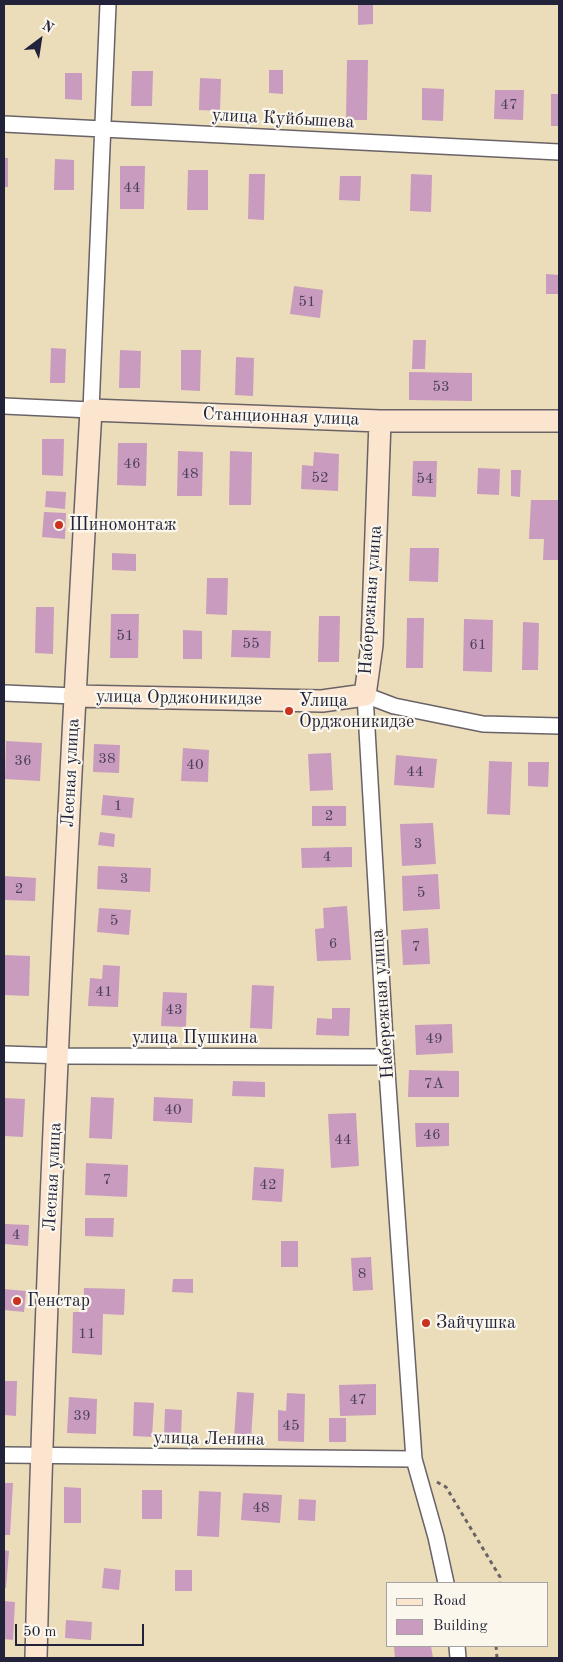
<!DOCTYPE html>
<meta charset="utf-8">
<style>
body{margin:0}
#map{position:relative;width:563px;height:1662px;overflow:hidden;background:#ecddba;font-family:"Old Standard TT",serif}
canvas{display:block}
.frame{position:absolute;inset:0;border:5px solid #22223b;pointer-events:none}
.legend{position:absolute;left:386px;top:1582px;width:162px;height:65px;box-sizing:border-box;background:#fbf7ec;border:1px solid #a4a2a5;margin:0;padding:6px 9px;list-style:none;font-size:15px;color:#22223b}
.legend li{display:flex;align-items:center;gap:10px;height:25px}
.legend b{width:25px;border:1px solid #a4a2a5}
.north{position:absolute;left:15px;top:15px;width:50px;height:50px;-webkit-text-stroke:4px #fbf7ec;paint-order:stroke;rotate:31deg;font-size:14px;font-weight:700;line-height:20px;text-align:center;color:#22223b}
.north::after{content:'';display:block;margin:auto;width:18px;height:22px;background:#22223b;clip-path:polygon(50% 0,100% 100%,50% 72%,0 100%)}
.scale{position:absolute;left:15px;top:1624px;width:129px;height:22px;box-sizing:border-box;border:2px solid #22223b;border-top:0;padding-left:6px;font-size:15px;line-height:18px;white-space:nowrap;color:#22223b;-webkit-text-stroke:4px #fbf7ec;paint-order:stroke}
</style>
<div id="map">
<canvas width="563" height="1662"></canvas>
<div class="frame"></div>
<ul class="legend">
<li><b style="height:6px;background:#fbe5cf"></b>Road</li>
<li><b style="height:14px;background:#c99bbe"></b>Building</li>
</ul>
<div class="north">N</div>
<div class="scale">50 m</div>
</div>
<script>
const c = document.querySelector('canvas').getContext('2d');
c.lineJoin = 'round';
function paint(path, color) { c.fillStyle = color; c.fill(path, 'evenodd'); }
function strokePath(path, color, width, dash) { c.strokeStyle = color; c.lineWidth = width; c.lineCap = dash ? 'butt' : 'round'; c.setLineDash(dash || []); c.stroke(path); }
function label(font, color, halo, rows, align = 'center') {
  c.font = font + ' "Old Standard TT",serif'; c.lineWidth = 4.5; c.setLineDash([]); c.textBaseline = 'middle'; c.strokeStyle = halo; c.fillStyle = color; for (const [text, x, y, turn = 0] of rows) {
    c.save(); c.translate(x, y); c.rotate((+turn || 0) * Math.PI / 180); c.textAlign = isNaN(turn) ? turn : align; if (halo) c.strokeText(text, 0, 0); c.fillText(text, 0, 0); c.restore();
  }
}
paint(new Path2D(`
 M358,4h15v20l-15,1z
 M347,60h21l-1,60h-21z
 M269,70h14v24l-14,-1z
 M132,71h21l-1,35h-21z
 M65,73h17v27l-17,-1z
 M200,78l21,1 -1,32 -21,-1z
 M422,88l22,1 -1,32 -21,-1z
 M495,90h29l-1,30 -29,-1z
 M551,94h8v32h-8z
 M4,158h4v29h-4z
 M55,159l19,1v30h-20z
 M120,166h25l-1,43h-24z
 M188,170h20v40h-21z
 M249,174h16l-1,46 -16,-1z
 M411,174l21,1 -1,37 -21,-1z
 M340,176h21l-1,25 -21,-1z
 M546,274l13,1v19h-13z
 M294,286l29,4 -3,28 -30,-4z
 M413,340h13l-1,29h-13z
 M51,348l15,1 -1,34h-15z
 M120,350l21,1 -1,37h-21z
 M181,350h20l-1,41 -19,-1z
 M236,357l18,1 -1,38 -18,-1z
 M409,372l63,1v28l-63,-1z
 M42,439h22l-1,37 -21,-1z
 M118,443h29l-1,43 -29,-1z
 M178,451l25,1 -1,44h-25z
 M230,451l22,1 -1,53h-22z
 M314,452l25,2 -1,37 -37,-2 1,-24 11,1z
 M413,461h24l-1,36 -24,-1z
 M478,468l22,1 -1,26 -22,-1z
 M511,470h10l-1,27 -9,-1z
 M46,491l20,1 -1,17 -20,-2z
 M531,500h28v60h-16l1,-21h-15z
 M44,512l22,1 -1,26 -23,-2z
 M410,548h29l-1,34 -29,-1z
 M112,553l24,1v17l-24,-1z
 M207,578h21l-1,37 -21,-1z
 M36,607h18l-1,47 -18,-1z
 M111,614h28l-1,44h-28z
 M319,616h21l-1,46h-21z
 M407,618h17l-1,50h-17z
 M464,619l29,1 -1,52 -29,-1z
 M523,622l16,1 -1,47h-16z
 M183,630l19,1v28h-19z
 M232,630l39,1 -1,27 -39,-1z
 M6,741l36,2 -2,38 -35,-2z
 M94,744l26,1 -1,28 -26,-1z
 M183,748l26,2 -1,32 -27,-1z
 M331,753l2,37 -23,1 -2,-37z
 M396,755l41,4 -3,29 -40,-3z
 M489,761l23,1 -2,53 -23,-1z
 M528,762h21l-1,25 -20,-1z
 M103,795l31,3 -2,20 -31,-3z
 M312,806h34v20h-34z
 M433,823l3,41 -34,2 -2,-42z
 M100,832l15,2 -1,13 -16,-2z
 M352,847v20l-50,1 -1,-20z
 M98,866l53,2 -1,24 -53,-3z
 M438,874l2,35 -37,2 -1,-35z
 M4,876l32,2 -1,23 -31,-1z
 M347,906l4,54 -34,1 -2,-32 9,-1 -1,-20z
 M99,908l32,2 -2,25 -32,-3z
 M428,928l2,36 -27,1 -2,-35z
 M4,955l26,1 -1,40 -25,-1z
 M103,965l17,1 -2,41 -30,-1 2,-28 12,1z
 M252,985l22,1 -2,43 -22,-1z
 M163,992l24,1 -1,34 -25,-1z
 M332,1008h18l-1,28 -33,-1 1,-17 15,1z
 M452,1024l1,29 -37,2 -1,-30z
 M409,1070l50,1v26h-51z
 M233,1081l32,1v15l-33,-1z
 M91,1097l23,1 -2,41 -23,-1z
 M154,1097l39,2 -1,24 -39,-2z
 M4,1098l21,1 -2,38 -19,-1z
 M356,1113l3,53 -28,2 -3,-54z
 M415,1123h34v23l-33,1z
 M86,1163l42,2 -1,32 -42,-2z
 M254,1167l30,2 -2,33 -30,-2z
 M85,1218h29l-1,19 -28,-1z
 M4,1224l25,1 -1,21 -24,-2z
 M281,1241h17v26h-17z
 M371,1257l2,33 -20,1 -2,-33z
 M173,1279h20v14l-21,-1z
 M84,1288l41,1 -1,26 -21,-1 -1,41 -30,-2 1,-41h10z
 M4,1289l22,2 -2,21 -20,-2z
 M4,1381h13l-1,35 -12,-1z
 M376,1384v31l-36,1 -1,-31z
 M237,1392l17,1 -3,46 -17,-1z
 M287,1393l18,1 -1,48 -26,-1v-31l8,1z
 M69,1397l28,2 -1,35 -29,-1z
 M134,1402l20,1 -2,34 -19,-1z
 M165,1409l17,1 -1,26 -17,-1z
 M329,1418h17v24h-17z
 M4,1483h9l-3,52h-6z
 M64,1487l17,1v35h-17z
 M142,1490h20v29h-20z
 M199,1491l22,1 -2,45 -22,-1z
 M243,1493l39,2 -2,28 -39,-3z
 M299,1499l17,1 -1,21 -17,-1z
 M4,1550l5,1 -3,37h-2z
 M104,1568l17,2 -2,20 -17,-2z
 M175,1570h17v21h-17z
 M4,1601l11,1 -2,38 -9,-1z
 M66,1620l26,2 -1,18 -26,-2z
 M404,1646h27l2,12h-38l-1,-11z`), '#c99bbe');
const street = new Path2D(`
 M4,124l555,28
 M4,406l87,4 17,-406
 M4,693l70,3
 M4,1054l62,2 320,1
 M4,1455l410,4
 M446,1583l-10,-46 -22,-78 -28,-402 -21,-362 29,11 89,18 76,2
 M457,1646l1,12`);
const secondary = new Path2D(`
 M74,696l248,5 43,-6 7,-50 8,-224
 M36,1658c10,-416 31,-832 55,-1248l289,11h179`);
strokePath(street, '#696367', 18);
strokePath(secondary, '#696367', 24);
strokePath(new Path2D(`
 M437,1482l9,5 54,90v6
 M496,1646l1,12`), '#696367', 3, [4, 4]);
strokePath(street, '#fff', 15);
strokePath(secondary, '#fbe5cf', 21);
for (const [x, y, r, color] of [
 [59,525,5,"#c8321e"],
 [289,711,5,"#c8321e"],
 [17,1301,5,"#c8321e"],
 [426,1323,5,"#c8321e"]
]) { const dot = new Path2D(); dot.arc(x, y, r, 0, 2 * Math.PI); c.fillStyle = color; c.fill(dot); strokePath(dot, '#fbf7ec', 2); }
label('15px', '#4c405c', null, [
 ["47",509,105],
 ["44",132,188],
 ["51",307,302],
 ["53",441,387],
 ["46",132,464],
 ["48",190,474],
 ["52",320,478],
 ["54",425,479],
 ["51",125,636],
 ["55",251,644],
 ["61",478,645],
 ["38",107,759],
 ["36",23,761],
 ["40",195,765],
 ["44",415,772],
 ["1",118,806],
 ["2",329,816],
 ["3",418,844],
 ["4",327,857],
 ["3",124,879],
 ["2",19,889],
 ["5",421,893],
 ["5",114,921],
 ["6",333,944],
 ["7",416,947],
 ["41",104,992],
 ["43",174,1010],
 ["49",434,1039],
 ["7А",434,1084],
 ["40",173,1110],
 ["46",432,1135],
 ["44",343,1140],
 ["7",107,1180],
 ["42",268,1185],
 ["4",16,1235],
 ["8",362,1274],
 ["11",87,1334],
 ["47",358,1400],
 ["39",82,1416],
 ["45",291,1426],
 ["48",261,1508]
]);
label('18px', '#22223b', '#fbf7ec', [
 ["улица Куйбышева",283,119,3],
 ["Станционная улица",281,417,2],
 ["Набережная улица",371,600,-86],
 ["улица Орджоникидзе",179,698,1],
 ["Лесная улица",71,773,-87],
 ["Набережная улица",383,1004,-94],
 ["улица Пушкина",195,1038],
 ["Лесная улица",53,1177,-87],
 ["улица Ленина",209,1439,1]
]);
label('18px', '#22223b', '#fbf7ec', [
 ["Шиномонтаж",69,525],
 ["Улица",299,701],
 ["Орджоникидзе",299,722],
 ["Генстар",27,1301],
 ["Зайчушка",436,1323]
], 'left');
</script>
